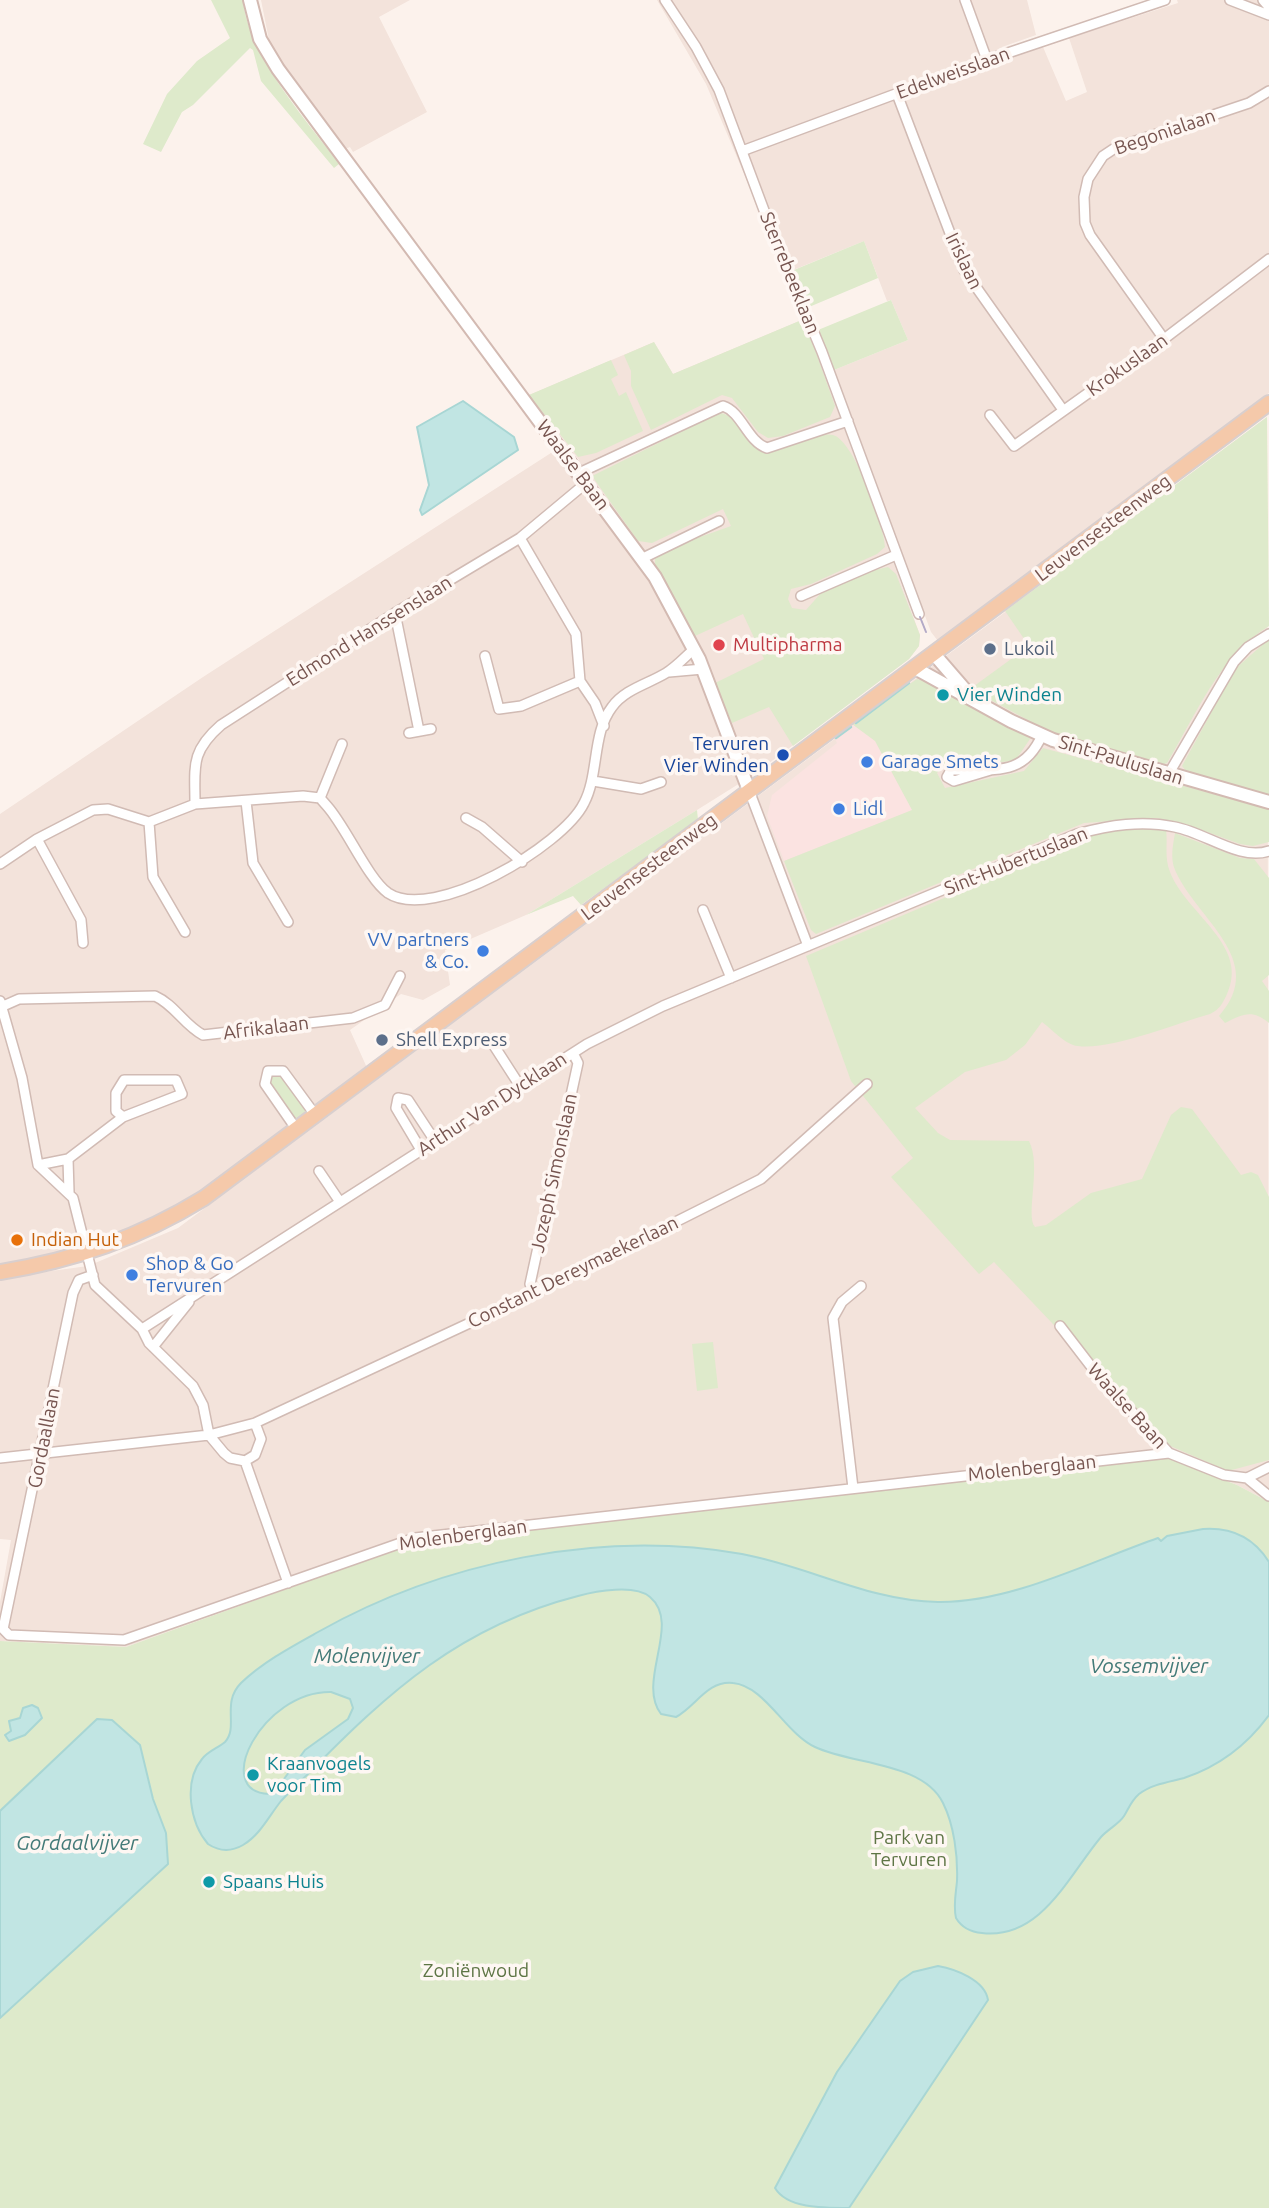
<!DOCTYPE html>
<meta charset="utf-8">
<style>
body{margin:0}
canvas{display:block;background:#fcf2ec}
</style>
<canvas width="1269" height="2208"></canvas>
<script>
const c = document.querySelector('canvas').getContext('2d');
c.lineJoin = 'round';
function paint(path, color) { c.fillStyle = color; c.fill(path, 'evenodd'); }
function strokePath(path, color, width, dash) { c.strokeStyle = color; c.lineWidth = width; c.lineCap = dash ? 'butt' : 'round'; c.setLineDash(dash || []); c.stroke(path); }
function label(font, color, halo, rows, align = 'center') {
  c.font = font + ' Ubuntu,sans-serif'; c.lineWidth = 7; c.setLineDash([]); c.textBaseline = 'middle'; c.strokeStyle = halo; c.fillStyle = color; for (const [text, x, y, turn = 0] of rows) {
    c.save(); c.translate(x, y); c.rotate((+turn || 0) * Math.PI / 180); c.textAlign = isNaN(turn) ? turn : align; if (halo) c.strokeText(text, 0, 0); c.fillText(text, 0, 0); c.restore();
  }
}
paint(new Path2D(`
 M261,0h149l-31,17 48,95 -74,40 -3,-5 -5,2 -68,-93 -8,-16z
 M657,0h370l9,35 -34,12 4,12 37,-12 23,54 21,-9 -18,-54 109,-35 -1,-3h92v393l-148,115 -183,133 -7,-9 -97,-262 74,-30 -17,-40 -4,1 -23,-60 -78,32 -80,-189z
 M804,319l116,316 -1,11 -10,13 -156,116 -56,35 -171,105 -81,35 5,35 -27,15 -22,-6 -51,36 18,40 -147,112 -85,51 -92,25 -44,6v-450l203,-137 351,-226 12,16 13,-7 -50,-65 125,-53 19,32z
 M1267,417l2,1085 -32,-17 -70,-27 -751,84 -290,105 -126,-6v-39l11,-62 -11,-1v-261l88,-12 90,-38z`), '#f3e3db');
paint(new Path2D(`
 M852,724l23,16 38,70 -129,51 -17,-45 5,-21 65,-52 -3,-6z`), '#fbe3e1');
paint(new Path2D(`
 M211,0h32c5,56 64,120 96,164l-5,4 -73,-87 -8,-31 -3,-2 -57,57 -11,7 -21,40 -18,-8 24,-50 30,-33 33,-23z
 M864,241l14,37 -69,29 -15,-37z
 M891,300l17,40 -74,30 -16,-40z
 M804,319l31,87 -5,11 -47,19 -15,2 -10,-6 -26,-34 -10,-3 -71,35 -20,-44v-15l-7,-16 30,-13 19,32z
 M611,360l7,15 -7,4 8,17 7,-4 17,39 -47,22 -18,4 -49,-62z
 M719,413c21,1 26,33 45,40 20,-2 52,-22 69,-18 21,5 52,92 52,112l-8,7 -66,30 -20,5 -3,10 4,9 14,2 15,-17 49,-22 18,-4 8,7 24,61 -1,11 -10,13 -116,87 -24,-39 -37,16 -17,-40 49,-24 -21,-45 -48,22 -40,-71v-7c24,-16 50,-22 76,-32l-8,-17 -71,34 -14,-2 -46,-65z
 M1267,417l2,209c-50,30 -73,89 -102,137l-6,2 -109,-32 -82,-44 59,-43 -24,-35z
 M1269,639v157l-82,-24 -5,-6 53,-97z
 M917,679l14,4 101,53 -17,25 -72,5 -6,7 8,15 79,-17 19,-23 226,61v33l-16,4 -13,-2 -55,-20 -28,-6 -73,5 -268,111 -5,-4 -27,-69 128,-51 -37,-69 -23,-17z
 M697,810l1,10 -117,85 -8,-9 -47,19z
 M1133,827l33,2c2,15 -2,28 4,43 16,42 80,73 57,122 -4,9 -8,16 -17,20 -32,9 -102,37 -132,32 -13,-1 -26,-17 -36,-24l-17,23 -19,15 -41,12 -50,36 23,25 12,7 79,1c13,25 -4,75 6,86l11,-2 45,-32 51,-14 29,-64 10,-8 11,2 49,66 10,-3 7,3 11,22v263l-41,11 -60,-26 -174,-183 -15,12 -88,-97 22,-19 -62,-77 -45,-125 264,-111 9,-7 20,-6z
 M1175,833l65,25 14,1 15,19v97l-7,6 7,10v32c-17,-14 -26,-9 -44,0l-6,-7c50,-56 -23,-97 -44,-146 -5,-12 -2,-25 0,-37z
 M279,1072l32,43 -14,10 -28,-39 1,-12z
 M713,1342l5,46 -21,3 -5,-47z
 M1167,1458l70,27 32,17v706h-1269v-567l126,6 290,-105z`), '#deeacb');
const water = new Path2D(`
 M463,401l51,36 4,13 -96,65 -2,-5 9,-25 -12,-58z
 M1203,1529c29,-2 51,9 66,33v153c-22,30 -49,51 -85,63 -15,4 -32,6 -45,16 -8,7 -10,14 -15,22 -5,8 -16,13 -23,21 -32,38 -60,103 -119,96 -12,-1 -20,-5 -26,-15 -3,-13 0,-25 1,-37 1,-25 -3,-56 -14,-78 -20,-41 -90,-38 -128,-56 -30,-14 -50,-61 -82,-64 -25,-3 -37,23 -57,34l-15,-3c-25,-33 21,-90 -11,-117 -15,-13 -54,-6 -72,-1 -117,30 -189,95 -271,179 -9,8 -18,17 -26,26 -12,15 -21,34 -38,44 -12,7 -23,7 -35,-1 -18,-21 -25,-62 -6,-85 6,-8 16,-11 23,-17 14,-15 -4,-39 16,-59 22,-21 50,-36 77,-51 124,-70 282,-103 424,-78 66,12 127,47 196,48 73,1 151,-40 220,-64l3,3 6,-5zM331,1692l19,7 3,9 -5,11 -43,31 -29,40 -7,4c-58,-2 -7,-103 62,-102z
 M32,1705l6,3 4,10 -17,17 -16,6 -4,-6 6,-4 -2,-10 11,-3 3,-10z
 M97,1719l15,1 28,25 13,54 13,34 2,31 -168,154v-207z
 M938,1966c17,3 47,14 50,34l-139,208c-28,0 -62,0 -74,-20l62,-116 63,-91 13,-9z`);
paint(water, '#c1e5e3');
strokePath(water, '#a8d6d4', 2);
strokePath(new Path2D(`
 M856,723l53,-40
 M836,738l15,-11`), '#a8d6d4', 2.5);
const street = new Path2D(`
 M665,0l31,47 23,43 55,147 48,115 97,262
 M965,0l22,60
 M1230,0l39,15
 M1263,0l6,7
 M897,94l67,176 99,140
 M742,151l245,-91 178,-60
 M1164,339l-74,-104 -5,-12 -1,-26 4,-18 15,-23 12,-8 134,-45 20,-12
 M990,415l24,31 150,-107 105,-80
 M579,473l144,-67c19,6 24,35 44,42l81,-27
 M520,538l56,96 4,47 15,22 9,23
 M643,558l76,-37
 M801,596l95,-41
 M395,613l24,118
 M485,656l14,53 22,-3 59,-25
 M669,672l34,-3
 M409,733l22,-4
 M994,769l-40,12 -7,-4 4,-7c40,-2 72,9 91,-35
 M1168,775l66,-113 14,-15 21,-13
 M593,781l48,8 20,-7
 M750,793l58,153
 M320,798l22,-54
 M246,801l7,62 35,59
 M195,804c0,-37 -5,-52 26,-79l174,-112 125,-75 66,-55
 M466,818l16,9 40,35
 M149,822l4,55 32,55
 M37,839l44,81 2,23
 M0,864l37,-25 56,-29 15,-1 41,13 46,-18 108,-8 17,2 7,8c19,21 41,73 61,87 45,30 175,-47 196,-90 15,-28 8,-70 28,-96 13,-18 36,-23 54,-34 10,-6 19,-16 28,-24
 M703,910l28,68
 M0,1001l22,77 16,87 35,33 22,87 47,44 7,14 44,43 10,19 6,30 15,18 6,5 15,3 10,-6 6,-16 -6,-16
 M1,1007l18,-8 136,-3c20,9 29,29 48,39l150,-17 32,-13 15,-29
 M491,1041l29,45
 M297,1130l-32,-46 3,-13h15l33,45
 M421,1150l-25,-42 2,-10 10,2 27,41
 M68,1159l1,33
 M38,1165l30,-6 55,-42 59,-23 -6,-14h-52l-8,13v18l7,6
 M319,1171l21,31
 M93,1275l-14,5 -6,13 -70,336 6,6 115,5 291,-102 754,-85
 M534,1293l-4,-9 48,-221 -5,-10
 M1060,1326l30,39 79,88 55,22 23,3 22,18
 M142,1329l445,-285 76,-38 414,-172c33,-9 65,-14 98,-7 31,6 65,34 94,24
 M153,1347l36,-45
 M0,1458l209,-23 46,-12 279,-130 227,-114 106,-95
 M245,1461l43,122
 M1247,1478l22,-11
 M853,1488l-20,-170 9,-16 19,-16`);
const secondary = new Path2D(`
 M250,0l10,39 18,30 377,508 44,82 51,134
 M934,654l32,37
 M915,668l96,53 42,19 216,62`);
const primary = new Path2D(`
 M0,1272c75,-12 139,-34 204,-74l1065,-795`);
strokePath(street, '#d1bbb4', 12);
strokePath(secondary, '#d3bab2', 16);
strokePath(primary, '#d9cfce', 18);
strokePath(street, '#fff', 9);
strokePath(secondary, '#fff', 12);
strokePath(primary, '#f5c9aa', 14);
strokePath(new Path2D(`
 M920,617l6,15`), '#b3aac7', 2);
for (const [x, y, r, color] of [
 [719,645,7,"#e0444e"],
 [990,649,7,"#5c6f8a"],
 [943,695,7,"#0f9aa8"],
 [783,755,7,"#1a4fb4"],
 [867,762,7,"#3f7fe0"],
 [839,809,7,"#3f7fe0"],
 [483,951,7,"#3f7fe0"],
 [382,1040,7,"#5c6f8a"],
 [17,1240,7,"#e8710a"],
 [132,1275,7,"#3f7fe0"],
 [253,1775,7,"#0f9aa8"],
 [209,1882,7,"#0f9aa8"]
]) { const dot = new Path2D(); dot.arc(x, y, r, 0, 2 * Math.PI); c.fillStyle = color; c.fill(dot); strokePath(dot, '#fef7f3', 2.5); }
label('19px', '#775550', '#fef7f3', [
 ["Edelweisslaan",953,73,-20],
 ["Begonialaan",1165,132,-19],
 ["Irislaan",964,261,64],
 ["Sterrebeeklaan",790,273,68],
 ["Krokuslaan",1127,365,-35],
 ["Waalse Baan",573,465,53],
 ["Leuvensesteenweg",1103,528,-37],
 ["Edmond Hanssenslaan",369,631,-32],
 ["Sint-Pauluslaan",1121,760,17],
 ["Sint-Hubertuslaan",1016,861,-22],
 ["Leuvensesteenweg",649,867,-37],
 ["Afrikalaan",266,1028,-7],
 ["Arthur Van Dycklaan",492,1104,-33],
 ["Jozeph Simonslaan",554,1173,-78],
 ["Constant Dereymaekerlaan",573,1272,-26],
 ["Waalse Baan",1127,1406,48],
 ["Gordaallaan",44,1438,-79],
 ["Molenberglaan",1032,1468,-6],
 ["Molenberglaan",463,1535,-8]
]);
label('19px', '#be3a42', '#fef7f3', [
 ["Multipharma",733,645]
], 'left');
label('19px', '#4e5e75', '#fef7f3', [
 ["Lukoil",1004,649],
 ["Shell Express",396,1040]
], 'left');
label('19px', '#0d838f', '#fef7f3', [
 ["Vier Winden",957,695],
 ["Kraanvogels",267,1764],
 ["voor Tim",267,1786],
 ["Spaans Huis",223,1882]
], 'left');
label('19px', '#164399', '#fef7f3', [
 ["Tervuren",769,744],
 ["Vier Winden",769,766]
], 'right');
label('19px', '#366cbe', '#fef7f3', [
 ["Garage Smets",881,762],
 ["Lidl",853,809],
 ["VV partners",469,940,"right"],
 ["& Co.",469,962,"right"],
 ["Shop & Go",146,1264],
 ["Tervuren",146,1286]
], 'left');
label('19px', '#c56008', '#fef7f3', [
 ["Indian Hut",31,1240]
], 'left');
label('19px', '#5e7545', '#fef7f3', [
 ["Park van",909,1838],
 ["Tervuren",909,1860],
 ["Zoniënwoud",476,1971]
]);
label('italic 21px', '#437a78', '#fef7f3', [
 ["Molenvijver",367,1656],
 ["Vossemvijver",1149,1666],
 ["Gordaalvijver",77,1843]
]);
</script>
